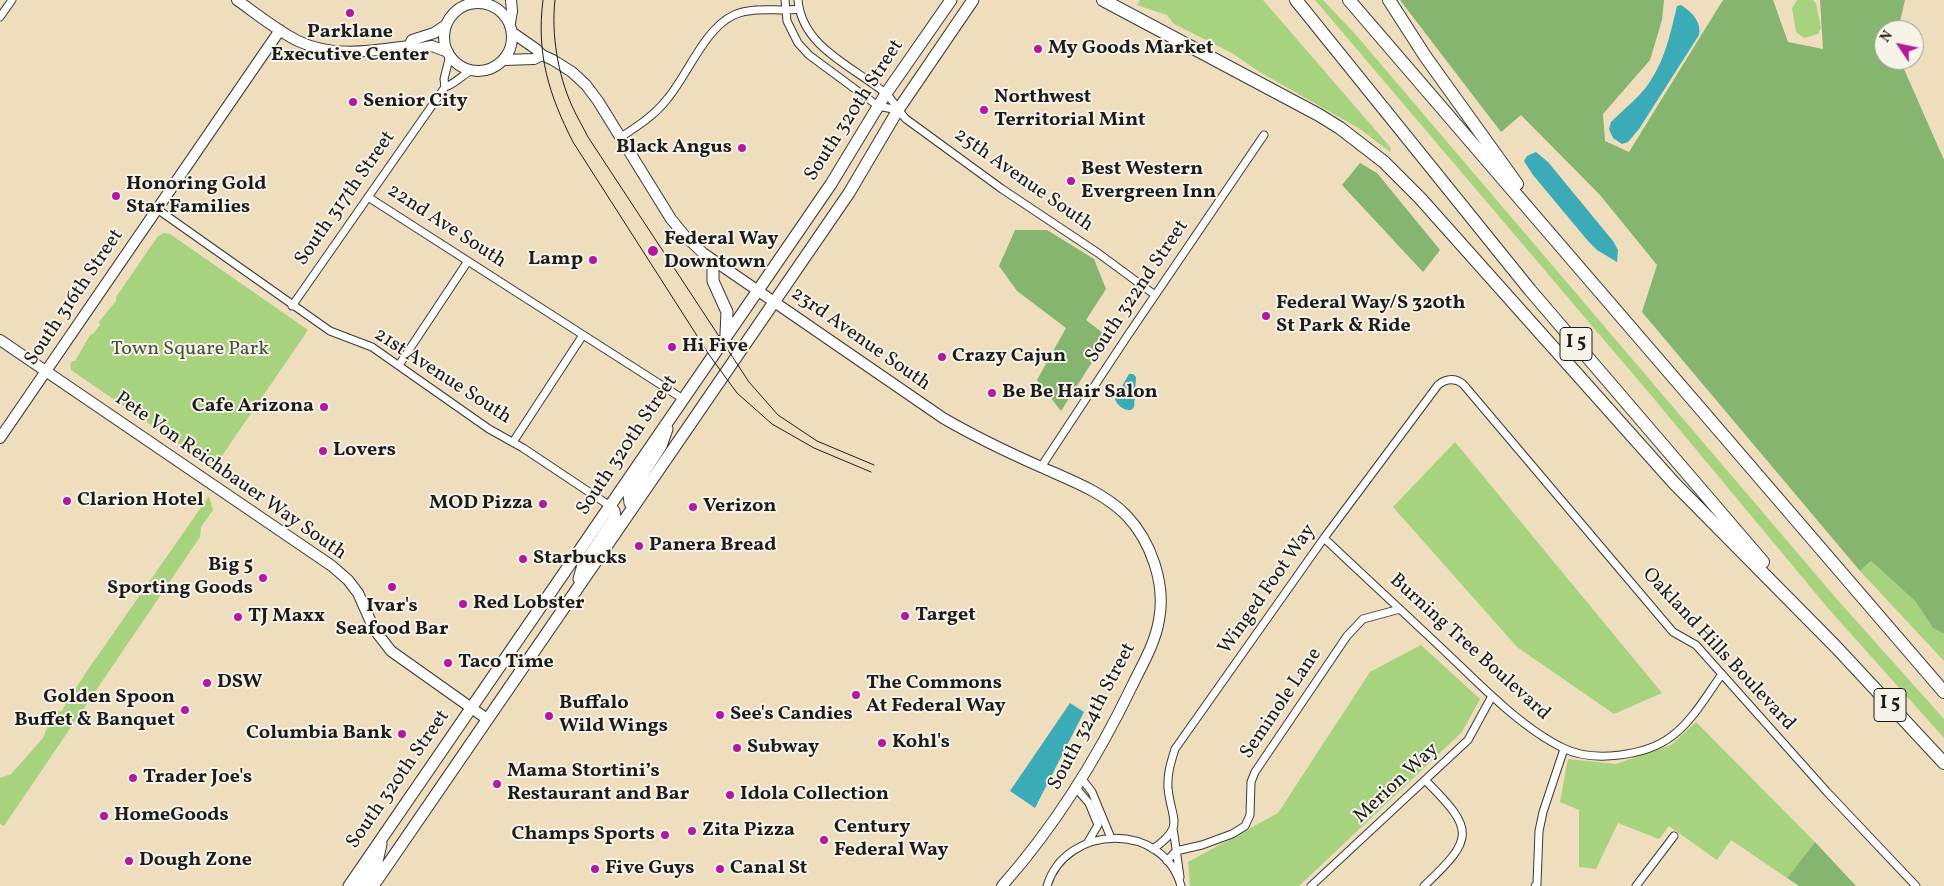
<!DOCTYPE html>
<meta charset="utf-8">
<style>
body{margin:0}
#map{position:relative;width:1944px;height:886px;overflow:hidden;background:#eedebe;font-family:Vollkorn,serif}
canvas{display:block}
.north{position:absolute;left:1874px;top:20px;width:50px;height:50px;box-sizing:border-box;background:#f7f3e8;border:1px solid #9f9d96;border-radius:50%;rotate:304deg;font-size:14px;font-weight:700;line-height:20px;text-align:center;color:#1c1c1c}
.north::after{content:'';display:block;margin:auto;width:18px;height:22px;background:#b5179e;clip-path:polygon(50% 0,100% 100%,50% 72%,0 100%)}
</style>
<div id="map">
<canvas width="1944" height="886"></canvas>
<div class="north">N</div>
</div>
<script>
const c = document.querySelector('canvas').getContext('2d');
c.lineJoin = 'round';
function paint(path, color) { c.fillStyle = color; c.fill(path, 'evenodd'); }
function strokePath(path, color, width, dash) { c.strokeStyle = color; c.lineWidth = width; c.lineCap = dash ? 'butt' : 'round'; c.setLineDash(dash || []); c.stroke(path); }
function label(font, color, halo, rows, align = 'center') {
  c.font = font + ' Vollkorn,serif'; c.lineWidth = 4; c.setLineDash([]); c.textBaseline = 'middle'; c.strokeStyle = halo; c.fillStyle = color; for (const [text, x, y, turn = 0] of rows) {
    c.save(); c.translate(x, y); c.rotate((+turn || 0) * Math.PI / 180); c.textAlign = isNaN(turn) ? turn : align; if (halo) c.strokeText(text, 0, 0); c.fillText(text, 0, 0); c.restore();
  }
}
paint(new Path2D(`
 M1140,0h123l128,148 -1,4 -30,-23 -102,-58 -26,-18 -58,-29 -7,-9 -30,-10z
 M1315,0h8l33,35 479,562 109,122v19l-117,-131 -177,-213z
 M1797,0h16l3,3 5,25 -3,6 -14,4 -8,-6 -4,-24z
 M164,233l6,1 138,96 -95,139 -14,-11 -128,-88 -1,-6 3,-3h2l15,-26 3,-1 7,-9 -1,-3 17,-21v-4l42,-61z
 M1455,442l207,251 -48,21 -97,-67 -124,-140z
 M209,496l4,14 -12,17 -1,10 -196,289 -4,-2v-46l11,-4 32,-36 11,-29 7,3 26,-41z
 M1871,561l44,40 18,27 11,6v27l-84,-90z
 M1421,645l59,54 -18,33 -163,154h-109l-2,-24 90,-49 92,-141z
 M1696,722l119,120 -28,36 -56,-38 -14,20 -48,-34 -10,13 -41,-16 -22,46 -17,-2v-57l-19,-8 8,-43 48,5 55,-19z`), '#a7d37f');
paint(new Path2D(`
 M1400,0h264l-2,20 -12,40 -47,54 2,27 24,11 94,-152h50l15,42 35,7 -3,-49h85l-7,30h-14v30h16l44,100v474l-11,-6 -18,-27 -44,-40 -11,10 -218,-259 15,-47 -57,-70 -79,-80 -20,17z
 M1360,163l17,10 63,77 -17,22 -81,-87z
 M1015,230h32l47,29 12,30 -20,31 22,17 -47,74 -24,-31 29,-52 -49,-37 -18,-25z
 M1815,842l41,44h-57l-12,-8z`), '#85b56e');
paint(new Path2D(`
 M1681,5c10,6 21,17 18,30l-60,94 -11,13 -6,2 -9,-6 -4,-9 2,-7c12,-12 26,-23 36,-36 18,-25 23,-51 30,-80z
 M1536,152l12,10 65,79 5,9 -1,12 -20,-12 -9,-9 -55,-66 -9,-14 3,-5z
 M1129,374h4l3,3 -2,30 -3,3c-7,1 -14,-5 -16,-11z
 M1070,703l14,9 -49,96 -25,-17z`), '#3babb8');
const street = new Path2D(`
 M785,0l2,21 11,22 11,12 69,51 20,4
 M798,0c4,47 54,66 86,92 9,7 14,19 22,27l96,70 96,64 57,42
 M0,17l12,-17
 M445,87l-1,-8 6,-24
 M621,137c17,-11 34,-22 47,-39 20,-24 37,-70 66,-83 20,-9 44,-3 65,-6
 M368,197l315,202
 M157,209l173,122 42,16 117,82 34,19 87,58
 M292,306l153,-219c10,-3 17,-12 27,-17
 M399,365l69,-104
 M513,442l70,-107
 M1041,467l85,-129 138,-203
 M1324,538c43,41 87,81 130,122 31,30 70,69 109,88 30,15 83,8 109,-12 21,-16 35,-41 50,-62
 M1082,779l10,13 19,46
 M1076,788l13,15 9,22 -10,17
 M1173,828l7,49
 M1153,849c33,-23 18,-29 15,-61 -1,-14 3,-26 7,-39l149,-211 114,-153c9,-7 17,-7 25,-1l210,248 23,13 131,147 89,94
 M1167,861l9,-10 26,-6 30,-11 13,-8 5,-11 1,-33 4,-10 92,-136 16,-17 37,-10
 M1047,886c19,-63 117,-64 134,0
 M1311,886l157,-146 24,-44
 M1424,886c51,-48 51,-56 1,-106
 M1535,886l2,-2 2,-53 4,-19 21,-63
 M1636,886l38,-50`);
const secondary = new Path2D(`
 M237,0c20,14 39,30 61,41 35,17 74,10 111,5l7,3 16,-3 16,6
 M444 37a34 34 0 1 1 68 0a34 34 0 1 1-68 0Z
 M510,23l2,-12 -1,-11
 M513,33l23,16 6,6 11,5 19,12 14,13 12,16 73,118 14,17 18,17 240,165c31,18 64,34 98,49 29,13 62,25 85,48 25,26 40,69 33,105 -4,24 -17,45 -27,66 -35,73 -77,140 -130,200
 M409,46l3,-6 22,-7 12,-8
 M504,60l30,-1 8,-4
 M0,340l332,226 16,14 10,13 16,36 17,22 96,68
 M0,438l280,-408`);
const primary = new Path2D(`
 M713,262v19l14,31 -1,22
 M633,507l-3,-4 -1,-8 32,-49 6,-17
 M579,579l4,-14 32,-47 -1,-7 -4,-5
 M349,886l482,-702 54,-89 66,-95
 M361,886l15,-20 5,-22
 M373,886l476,-693 49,-83 75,-110`);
const highway = new Path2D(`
 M1103,0l216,115 21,13 44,34 36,36 254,285 162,164 108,116
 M1296,0l234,290 233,272
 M1349,0l595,692
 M1389,0l36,56 92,128`);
strokePath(street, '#3c3934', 9);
strokePath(secondary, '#3c3934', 12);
strokePath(primary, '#3c3934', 13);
strokePath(highway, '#3c3934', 14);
strokePath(street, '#fff', 7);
strokePath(secondary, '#fff', 10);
strokePath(primary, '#fff', 11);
strokePath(highway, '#fff', 12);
strokePath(new Path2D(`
 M543,0c-7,54 6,95 30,142l137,214 27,37 35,31 42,24 57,24
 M555,0c-4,34 3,75 17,106 5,11 11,21 16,31l161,245 29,33 39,26 57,24`), '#1c1c1c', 1);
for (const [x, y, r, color] of [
 [350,13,5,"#b5179e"],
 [1038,49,5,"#b5179e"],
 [353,102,5,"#b5179e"],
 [984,110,5,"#b5179e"],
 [742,148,5,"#b5179e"],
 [1071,181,5,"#b5179e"],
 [116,196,5,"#b5179e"],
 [653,251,6,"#b5179e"],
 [593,260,5,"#b5179e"],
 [1266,316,5,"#b5179e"],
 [672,347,5,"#b5179e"],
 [942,357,5,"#b5179e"],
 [992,393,5,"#b5179e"],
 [324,407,5,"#b5179e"],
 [323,451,5,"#b5179e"],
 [67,501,5,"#b5179e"],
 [543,504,5,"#b5179e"],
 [693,507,5,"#b5179e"],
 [639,546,5,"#b5179e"],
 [523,559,5,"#b5179e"],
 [263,578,5,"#b5179e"],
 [392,587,5,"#b5179e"],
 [463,604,5,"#b5179e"],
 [905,616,5,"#b5179e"],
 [238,617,5,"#b5179e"],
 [448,663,5,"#b5179e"],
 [207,683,5,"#b5179e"],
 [856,695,5,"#b5179e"],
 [185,710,5,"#b5179e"],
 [720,715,5,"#b5179e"],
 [549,716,5,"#b5179e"],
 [402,734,5,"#b5179e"],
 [882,743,5,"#b5179e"],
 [737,748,5,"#b5179e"],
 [133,778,5,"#b5179e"],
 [497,784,5,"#b5179e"],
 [730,795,5,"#b5179e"],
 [104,816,5,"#b5179e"],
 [692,831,5,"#b5179e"],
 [665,835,5,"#b5179e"],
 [824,840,5,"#b5179e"],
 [129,861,5,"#b5179e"],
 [595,869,5,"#b5179e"],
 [720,869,5,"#b5179e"]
]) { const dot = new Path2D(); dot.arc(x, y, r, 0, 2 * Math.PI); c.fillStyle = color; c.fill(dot); strokePath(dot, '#f7f3e8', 2); }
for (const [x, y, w] of [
 [1576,344,32],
 [1890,705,32]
]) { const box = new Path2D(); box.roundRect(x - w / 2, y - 16.5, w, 33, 4); c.fillStyle = '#f7f3e8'; c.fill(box); strokePath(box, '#1c1c1c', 1); }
label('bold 19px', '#1c1c1c', null, [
 ["I 5",1576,344],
 ["I 5",1890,705]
]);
label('bold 20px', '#1c1c1c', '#f7f3e8', [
 ["Parklane",350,33,"center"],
 ["Executive Center",350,56,"center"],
 ["My Goods Market",1048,49],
 ["Northwest",994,98],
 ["Territorial Mint",994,121],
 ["Senior City",363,102],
 ["Black Angus",732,148,"right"],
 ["Best Western",1081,170],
 ["Evergreen Inn",1081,193],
 ["Honoring Gold",126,185],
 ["Star Families",126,208],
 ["Federal Way",664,240],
 ["Downtown",664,263],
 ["Lamp",583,260,"right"],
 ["Federal Way/S 320th",1276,304],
 ["St Park & Ride",1276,327],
 ["Hi Five",682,347],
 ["Crazy Cajun",952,357],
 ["Be Be Hair Salon",1002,393],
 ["Cafe Arizona",314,407,"right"],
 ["Lovers",333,451],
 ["Clarion Hotel",77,501],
 ["MOD Pizza",533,504,"right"],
 ["Verizon",703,507],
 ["Panera Bread",649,546],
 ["Starbucks",533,559],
 ["Big 5",253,566,"right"],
 ["Sporting Goods",253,589,"right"],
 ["Red Lobster",473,604],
 ["Ivar's",392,607,"center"],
 ["Seafood Bar",392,630,"center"],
 ["Target",915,616],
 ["TJ Maxx",248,617],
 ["Taco Time",458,663],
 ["DSW",217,683],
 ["The Commons",866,684],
 ["At Federal Way",866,707],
 ["Golden Spoon",175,698,"right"],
 ["Buffet & Banquet",175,721,"right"],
 ["Buffalo",559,704],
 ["Wild Wings",559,727],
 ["See's Candies",730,715],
 ["Columbia Bank",392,734,"right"],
 ["Kohl's",892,743],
 ["Subway",747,748],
 ["Mama Stortini’s",507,772],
 ["Restaurant and Bar",507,795],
 ["Trader Joe's",143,778],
 ["Idola Collection",740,795],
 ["HomeGoods",114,816],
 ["Century",834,828],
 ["Federal Way",834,851],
 ["Zita Pizza",702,831],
 ["Champs Sports",655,835,"right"],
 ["Dough Zone",139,861],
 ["Five Guys",605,869],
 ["Canal St",730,869]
], 'left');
label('20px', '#1c1c1c', '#f7f3e8', [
 ["South 320th Street",855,111,-57],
 ["25th Avenue South",1023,181,35],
 ["South 317th Street",346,199,-55],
 ["22nd Ave South",446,227,33],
 ["South 322nd Street",1138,292,-56],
 ["South 316th Street",75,298,-56],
 ["23rd Avenue South",860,340,35],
 ["21st Avenue South",442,377,33],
 ["South 320th Street",628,446,-56],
 ["Pete Von Reichbauer Way South",230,477,35],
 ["Winged Foot Way",1268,590,-55],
 ["Burning Tree Boulevard",1469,648,42],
 ["Oakland Hills Boulevard",1718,650,47],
 ["Seminole Lane",1282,704,-56],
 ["South 324th Street",1093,717,-62],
 ["South 320th Street",399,780,-55],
 ["Merion Way",1397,784,-43]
]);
label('20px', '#46533a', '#f7f3e8', [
 ["Town Square Park",190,350]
]);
</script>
